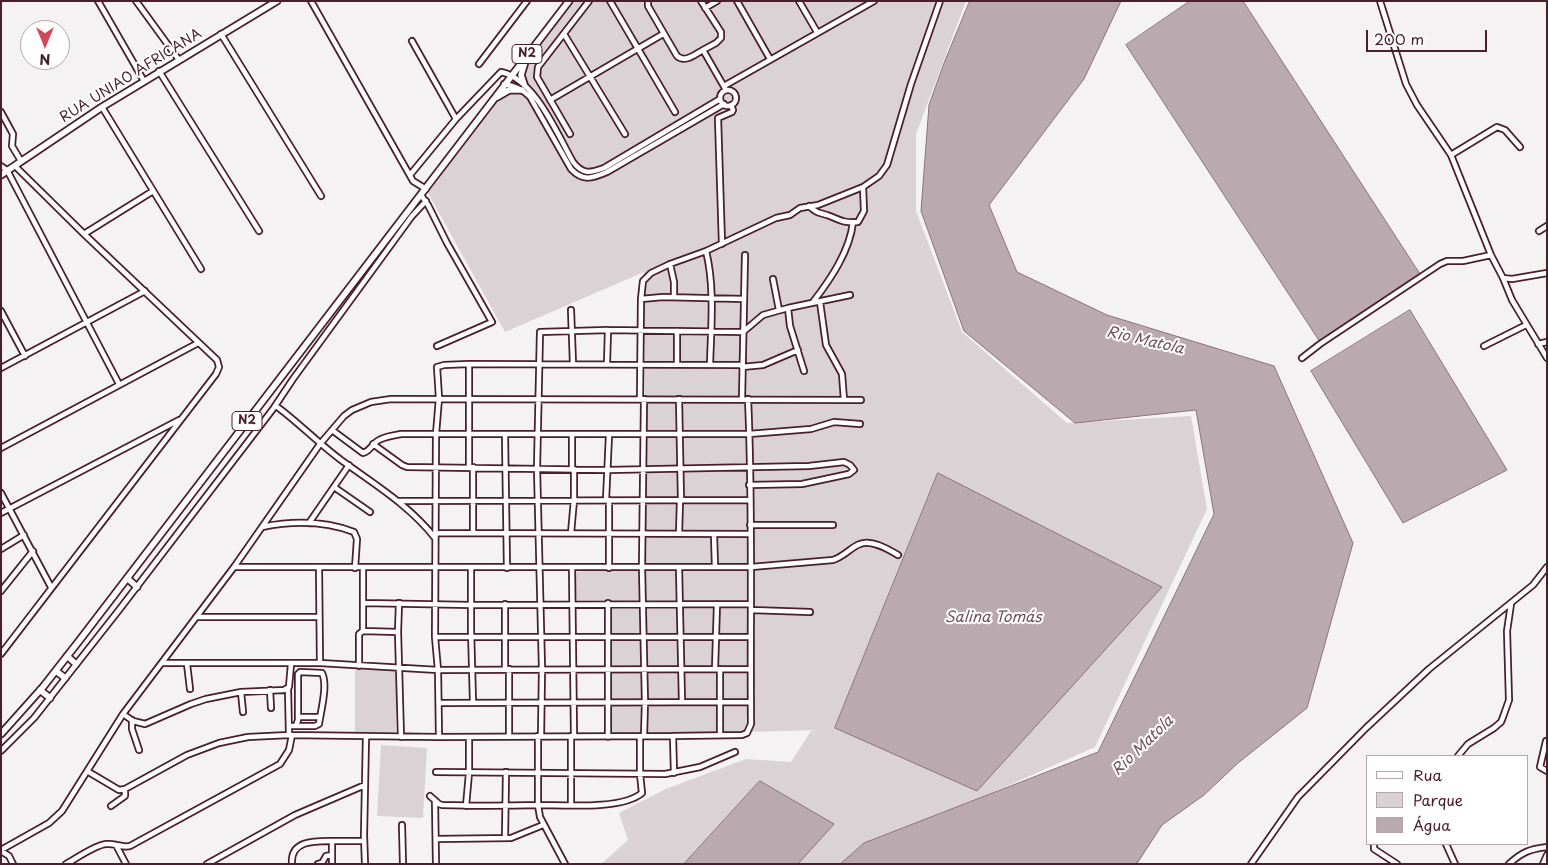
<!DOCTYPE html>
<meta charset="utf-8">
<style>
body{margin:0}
#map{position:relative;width:1548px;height:865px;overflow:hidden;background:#f4f2f2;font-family:"Playpen Sans",sans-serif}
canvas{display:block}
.frame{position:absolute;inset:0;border:2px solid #4a1f2b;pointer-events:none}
.legend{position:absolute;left:1366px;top:755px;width:162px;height:90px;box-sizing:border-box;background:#fff;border:1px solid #b7a5aa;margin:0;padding:6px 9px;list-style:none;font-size:15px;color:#4a1f2b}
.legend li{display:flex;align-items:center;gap:10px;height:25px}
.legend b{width:25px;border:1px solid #b7a5aa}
.north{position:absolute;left:20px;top:20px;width:50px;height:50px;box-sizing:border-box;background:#fff;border:1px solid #b7a5aa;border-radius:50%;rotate:180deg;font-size:14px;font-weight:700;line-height:20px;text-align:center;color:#4a1f2b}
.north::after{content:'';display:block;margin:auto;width:18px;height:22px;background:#d1495b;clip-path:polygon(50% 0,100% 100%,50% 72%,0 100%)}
.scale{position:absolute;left:1366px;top:30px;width:121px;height:22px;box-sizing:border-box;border:2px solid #4a1f2b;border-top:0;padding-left:6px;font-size:15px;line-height:18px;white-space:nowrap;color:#4a1f2b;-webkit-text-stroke:4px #fff;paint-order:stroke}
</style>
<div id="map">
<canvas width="1548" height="865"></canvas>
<div class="frame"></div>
<ul class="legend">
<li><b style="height:6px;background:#fff"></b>Rua</li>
<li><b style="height:14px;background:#dbd2d5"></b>Parque</li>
<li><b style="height:14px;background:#baa9ae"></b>Água</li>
</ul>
<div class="north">N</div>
<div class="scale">200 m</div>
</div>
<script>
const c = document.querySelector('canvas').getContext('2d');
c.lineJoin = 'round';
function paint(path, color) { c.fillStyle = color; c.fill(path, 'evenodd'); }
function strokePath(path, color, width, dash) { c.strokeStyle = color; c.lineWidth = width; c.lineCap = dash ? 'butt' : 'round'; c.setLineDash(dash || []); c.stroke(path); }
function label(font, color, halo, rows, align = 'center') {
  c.font = font + ' "Playpen Sans",sans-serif'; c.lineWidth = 4; c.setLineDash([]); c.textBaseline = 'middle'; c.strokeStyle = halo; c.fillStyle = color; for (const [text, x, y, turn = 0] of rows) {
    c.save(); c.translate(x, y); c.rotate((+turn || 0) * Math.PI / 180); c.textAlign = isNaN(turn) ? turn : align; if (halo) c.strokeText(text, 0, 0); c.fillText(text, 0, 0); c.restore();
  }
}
paint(new Path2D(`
 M573,1h393l-50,133v77l46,121 105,91 124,-7 16,93 -112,238 -115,51 -116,45 -24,21h-239l27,-24 -9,-27 47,-24 80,-30 45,3 20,-31 7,-1 -208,6 -4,-132 -32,-2v-30l72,-6 -2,-294 -139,60 -77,-139z
 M355,670h41v62h-41z
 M381,745l46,3 -4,70 -46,-2z`), '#dbd2d5');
const water = new Path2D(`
 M970,1h151l-37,78 -95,126 28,67 90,43 167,51 79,177 -46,165 -69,55 -34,32 -42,30 -24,37 -4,2h-294l24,-21 234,-91 116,-238 -18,-104 -121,13 -111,-92 -43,-120 8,-106 15,-42z
 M1190,1h53l177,273 -100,68 -194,-297z
 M1410,310l97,160 -104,53 -92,-152z
 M938,473l224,114 -185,204 -142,-63z
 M760,781l74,43 -36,40h-114z`);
paint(water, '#baa9ae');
strokePath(water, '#8d727a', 1);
const minor = new Path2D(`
 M98,1l46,80
 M136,1l43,59
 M311,1l102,180 13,8
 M610,1l65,111
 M648,1v5l29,50c8,7 17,-1 26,-6
 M701,1l20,31v6l-5,5 -13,7 23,40
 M737,1l33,58
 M799,1l18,31
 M1380,1l26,83 11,21 34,50 40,100 12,23 9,22 35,58
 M705,8l12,-7
 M221,34l100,162
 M564,34l61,100
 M412,41l44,78
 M479,64l48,-63
 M159,71l100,160
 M504,84c11,2 18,5 26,13l41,72c12,13 22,9 36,3l117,-68
 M724,86l150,-85
 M720 98a8 8 0 1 1 16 0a8 8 0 1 1-16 0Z
 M550,100l113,-66
 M102,107l99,162
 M1,112l12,22 -1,12 9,15
 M570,134l-33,-57 1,-10 51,-66
 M1451,155l46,-28 8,3 15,17
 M1,166l6,4 112,214
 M410,175l46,-56 45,-47c34,7 56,62 72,90 10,13 17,11 31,6l116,-69
 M421,195l7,10 19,38 45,79 -55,24
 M809,206c8,7 8,6 18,9 14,5 14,8 31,7l6,-11 -1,-24
 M1539,231l8,-5
 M84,234l69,-43
 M722,244l-4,-126 14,-6 1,-2 -2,-5
 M706,251c9,36 5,77 4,114
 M670,264l4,18v15
 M1503,278l9,1 35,-6
 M773,279l6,31
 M641,299l22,-2 81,2
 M813,302c17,-22 37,-51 40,-80
 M820,302l6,43 16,29 2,26
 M788,308l2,18 14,45
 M571,310l2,54
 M1,311l24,45
 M1538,344l9,-2
 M1484,346l42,-21
 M1302,358l18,-14 120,-80 7,-3h16l28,-6
 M607,363l1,-33
 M469,364v103
 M677,364v-33
 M742,367l21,-2 35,-15
 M1,368l144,-77
 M640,399l1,-100 2,-18 8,-8 19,-9 36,-13 70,-33 14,-3 10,-7 18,-3 45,-18 16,-11 8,-11 24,-81 29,-83
 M644,399l-2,169 3,134 -1,34
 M679,399l2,101
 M742,399l3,-144
 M276,406c22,16 42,37 65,54 33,24 68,45 94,78
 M332,430l31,23c7,-2 8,-7 13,-11 7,-6 16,-6 25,-8h348l62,-5 23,-7 26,2
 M505,435l2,133
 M373,444l29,21 5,2 201,3 201,-4 35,-4 6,3 4,5 -5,4 -47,10 -53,1
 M1,448l197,-105
 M572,469v-34
 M334,487l36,25
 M1,493l50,94
 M606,500l3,-65
 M399,501l350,-1
 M1,513l178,-93
 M309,523l40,-58
 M750,525h83
 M262,527c30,-6 63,-6 92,5l3,7 -2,29
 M436,533l314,1
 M473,533v-66
 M571,533l3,-33v-31
 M679,534l1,-34
 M714,534l1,33
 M1,549l23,-14
 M234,567h517l82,-7c12,-4 18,-13 27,-16 11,-5 28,5 38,11
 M319,568l1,95
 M471,568v62l2,72
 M572,568l2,168
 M609,568v-68
 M679,568l3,134
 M1,591l32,-40
 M363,603l108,2 280,-1
 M608,603v134
 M505,604v65
 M751,610l59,2
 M196,617h123
 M363,631l35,1 1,-29
 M398,632l3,105
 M435,637h315
 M1,654l215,-280 3,-7 -2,-7 -133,-126 -69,-68
 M162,663h158l118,7 312,-1
 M187,664l3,25
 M359,666v-32l4,-3v-63
 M509,669v67
 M715,669l2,-65
 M288,689l1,46
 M270,690l1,18
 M241,692l2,20
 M439,703l312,-1
 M123,714l10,7 12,3 46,-20 15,-5 35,-7 43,-2 5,-3 2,-23
 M298,717h22
 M132,720v9l7,21
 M289,726h26l4,-2c2,-14 9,-39 3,-51l-22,-1 -2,2v46l-2,6
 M720,735v-66
 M538,736v69l2,12 25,47
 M541,736l1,-67 -5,-201 3,-136 68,-2 135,2 20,-17 25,-7 62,-13
 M673,736l1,37
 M439,737l-1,-67 -3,-33 1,-203 3,-36 -2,-31 7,-2 25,-1 273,1
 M1546,741l-6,26 7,4
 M1,751l33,-33 85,-108 154,-201 20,-30 119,-163 14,-15
 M1458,756l10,-12 26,-16 7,-6 2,-5 6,-17 -2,-69 4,-27
 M87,771l32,19 6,-1 62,-34 32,-12 29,-6 41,-2 150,2 234,-1 69,-1 5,-2 4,-9c-1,-108 2,-217 -3,-325
 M436,772l229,2 35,-7 35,-15
 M430,796l9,8 3,1c32,1 64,1 96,0 26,0 84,5 104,-12l-2,-19v-38
 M435,802l1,62
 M571,805v-69
 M111,806l14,-10v-7
 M466,806l3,-33v-36
 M402,825l1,39
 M505,838l1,-66
 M436,839l75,-1 32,-13
 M332,841h32
 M1374,844v5l23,15
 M1446,844l9,20
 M116,845l10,19
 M1,850l48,-27 13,-12 61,-97 111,-147 86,-123 24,-28 8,-6 19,-8 20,-3 470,1
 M1,851l8,5 4,8
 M66,864c11,-6 29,-19 40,-20 9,-1 16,4 24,2l150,-82 9,-14 3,-15
 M207,864l88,-49 70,-30
 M292,864c-2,-24 23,-23 40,-23v14
 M318,864l4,-1 4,-7 6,-1v9
 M365,864l-1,-29 2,-99
 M1251,864l47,-67 68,-69 63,-59 104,-84 14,-18
 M1509,864c13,-12 21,-15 38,-17
 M1543,864l4,-9`);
const major = new Path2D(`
 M524,84l-3,-9 5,-16
 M497,97l12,-7h13
 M1,175l101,-68 175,-106
 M127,578l10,9
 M67,656l9,8
 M56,671l9,7
 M40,690l10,8
 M1,734l42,-47 36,-46 490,-640`);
strokePath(minor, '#4a1f2b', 8);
strokePath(major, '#4a1f2b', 9);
strokePath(minor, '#fff', 4.5);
strokePath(major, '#fff', 5.5);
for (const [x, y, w] of [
 [527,54,30],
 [247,421,30]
]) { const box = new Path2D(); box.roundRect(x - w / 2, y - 9.5, w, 19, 4); c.fillStyle = '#fff'; c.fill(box); strokePath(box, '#4a1f2b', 1); }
label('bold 12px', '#4a1f2b', null, [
 ["N2",527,54],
 ["N2",247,421]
]);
label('14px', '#4a1f2b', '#fff', [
 ["RUA UNIAO AFRICANA",131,76,-32]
]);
label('italic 15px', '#714f59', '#fff', [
 ["Rio Matola",1145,341,13],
 ["Salina Tomás",993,618],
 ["Rio Matola",1143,746,-44]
]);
</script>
